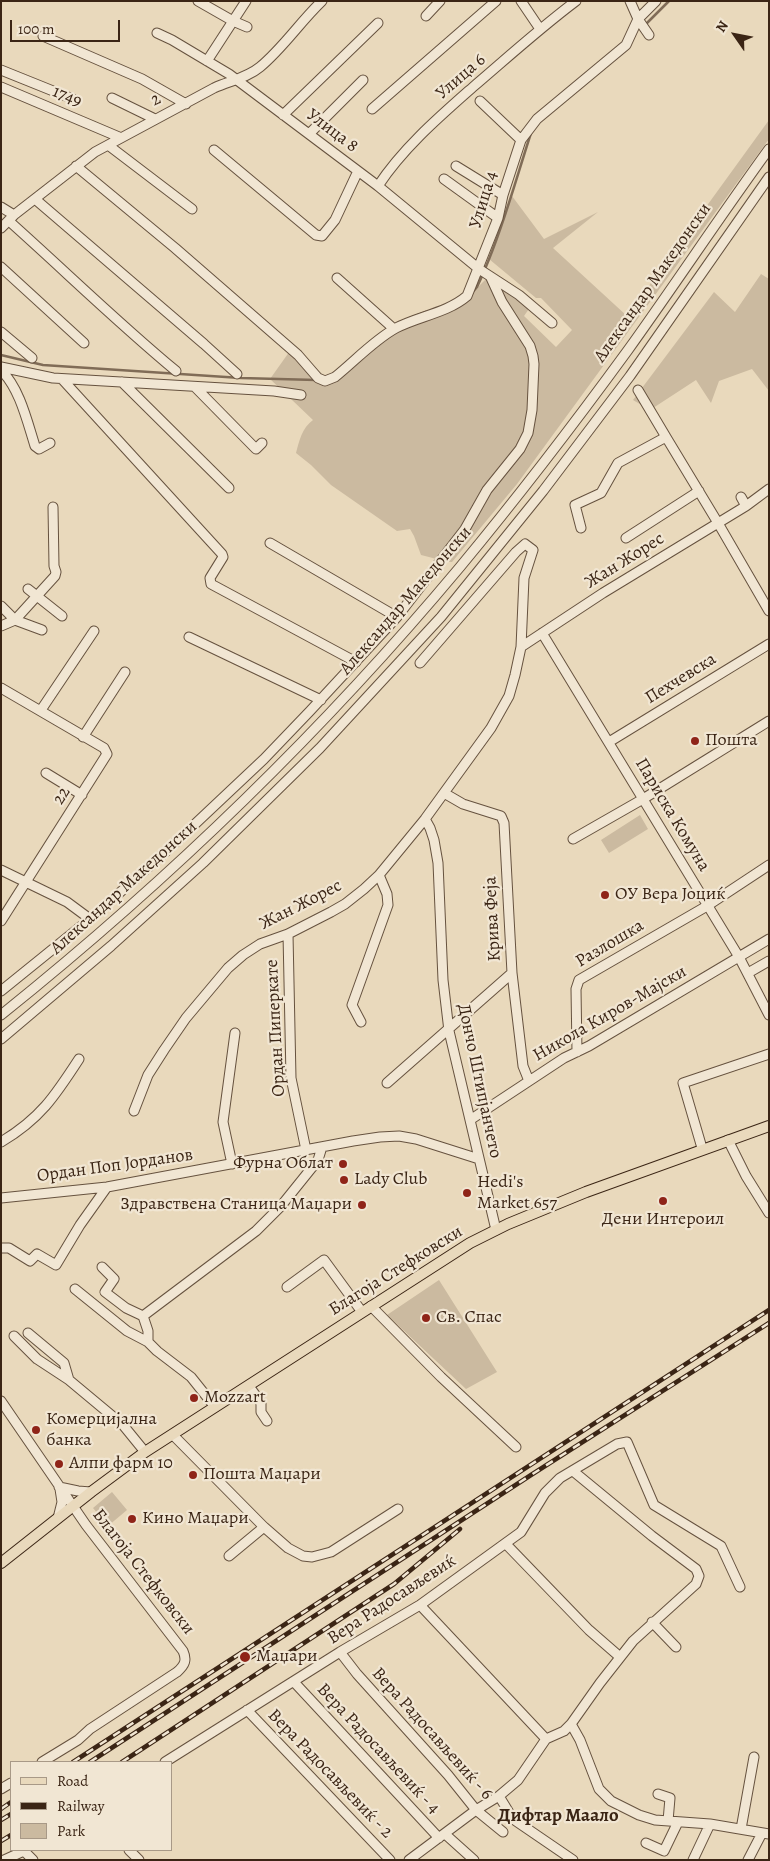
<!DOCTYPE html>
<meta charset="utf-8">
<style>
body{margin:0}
#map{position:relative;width:770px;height:1861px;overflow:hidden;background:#e9d9bc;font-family:Alegreya,serif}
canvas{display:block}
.frame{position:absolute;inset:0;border:2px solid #3b2515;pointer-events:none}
.legend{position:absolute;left:10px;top:1761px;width:162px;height:90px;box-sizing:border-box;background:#f1e6d3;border:1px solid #a89987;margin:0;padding:6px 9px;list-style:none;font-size:15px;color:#3b2515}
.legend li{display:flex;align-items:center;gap:10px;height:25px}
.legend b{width:25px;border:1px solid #a89987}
.north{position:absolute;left:710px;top:10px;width:50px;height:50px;-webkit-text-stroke:4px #f1e6d3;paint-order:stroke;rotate:303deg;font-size:14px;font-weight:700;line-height:20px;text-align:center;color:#3b2515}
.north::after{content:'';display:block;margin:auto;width:18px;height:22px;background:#3b2515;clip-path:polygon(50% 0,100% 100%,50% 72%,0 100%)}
.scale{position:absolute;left:10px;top:20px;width:110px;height:22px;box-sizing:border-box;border:2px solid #3b2515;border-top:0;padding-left:6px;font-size:15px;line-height:18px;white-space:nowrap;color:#3b2515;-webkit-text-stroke:4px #f1e6d3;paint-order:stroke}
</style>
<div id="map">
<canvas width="770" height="1861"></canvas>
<div class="frame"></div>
<ul class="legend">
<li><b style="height:6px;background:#e9d9bc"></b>Road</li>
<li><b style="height:6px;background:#3b2515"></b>Railway</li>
<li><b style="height:14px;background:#cbbaa0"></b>Park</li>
</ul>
<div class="north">N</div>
<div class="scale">100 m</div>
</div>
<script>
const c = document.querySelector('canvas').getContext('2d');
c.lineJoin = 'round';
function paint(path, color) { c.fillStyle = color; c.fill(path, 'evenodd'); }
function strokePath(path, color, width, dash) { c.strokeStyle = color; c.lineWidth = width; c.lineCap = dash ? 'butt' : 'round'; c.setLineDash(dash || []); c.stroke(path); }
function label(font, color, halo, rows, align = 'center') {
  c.font = font + ' Alegreya,serif'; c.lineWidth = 4.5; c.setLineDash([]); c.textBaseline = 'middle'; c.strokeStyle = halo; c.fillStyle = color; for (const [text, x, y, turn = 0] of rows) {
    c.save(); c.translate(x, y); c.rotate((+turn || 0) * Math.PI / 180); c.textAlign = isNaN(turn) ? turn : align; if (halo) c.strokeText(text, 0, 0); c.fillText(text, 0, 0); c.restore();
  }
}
paint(new Path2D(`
 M769,120v19l-252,345 -65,78c-11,0 -20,-5 -31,-7l-7,-19 -4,-7 -13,2 -66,-46 -20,-20 -15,-12c3,-12 6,-25 17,-33l-43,-41 22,-31 36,31 64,-52 25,-13 49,-15 21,-21 44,28 -7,10 32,31 16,-17 -31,-32h-5l-47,-39 23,-63 32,43 54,-27 -45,36 74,68z
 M761,274l8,5v112l-17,-22 -33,12 -8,22 -15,-23 -46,30 -17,-10 81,-108 21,20z
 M640,815l8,14 -39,24 -8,-13z
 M439,1280l58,92 -31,17 -79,-74z
 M112,1492l15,18 -19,16 -15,-18z`), '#cbbaa0');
strokePath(new Path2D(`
 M645,25l24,-24
 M485,269c19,-44 31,-90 46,-136
 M472,293l5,-6 6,-13
 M410,318l16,-6
 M1,355l42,10 198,13 75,2`), '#806c57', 2.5);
const minor = new Path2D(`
 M198,1l35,20 14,6
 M521,1l19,28
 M630,1l8,18 11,16
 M426,16l14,-15
 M157,33l15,7 57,34 149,112 101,83 40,26 33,28
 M43,36l99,43 44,25
 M207,61l39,-60
 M1,70l72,29
 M1,87l118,50
 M112,98l43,21
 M480,101l41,39
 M372,109l124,-108
 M283,115l95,-92
 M309,134l54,-54
 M108,145l84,64
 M214,150l102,85 6,1 13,-16 23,-49
 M76,166l99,82 123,107 20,23 7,3 10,-4c20,-16 39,-37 61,-49 23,-12 51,-15 71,-32l31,-78 5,-23 18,-55 16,-21 89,-74 12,-26 18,-18
 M456,166l47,29
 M444,179l54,39
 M378,186c25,-38 61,-69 95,-99 34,-29 67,-59 103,-86
 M35,199l169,145 33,30
 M1,207l13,8
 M9,221c56,50 109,102 167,150
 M1,228l13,-13 81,-63 119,-64c15,-7 33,-10 46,-21 23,-19 40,-45 62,-66
 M1,267l83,76
 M337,278l57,51
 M1,332l31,26
 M1,367l52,11 221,13 27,4
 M1,370c19,19 26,51 34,76l4,3 11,-6
 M62,379l160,175 1,3 -13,21 1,6 145,78
 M122,382l107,106
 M195,387l61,62 6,-6
 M638,390l28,47
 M746,506l23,-17
 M581,528l-6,-23 26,-12 17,-30 48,-26 52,86 51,88
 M626,538l73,-47
 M270,543l127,74
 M28,589l34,27
 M1,606l14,14 27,10
 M1,626l14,-6 40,-44 1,-4 -2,-6 -1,-59
 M542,633l197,324 30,58
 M189,637l132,63
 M521,647l82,-54 143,-87 -5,-9
 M1,688l103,60 3,6 -106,167
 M41,710l53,-79
 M83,737l42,-65
 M609,742l160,-98
 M46,773l36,22
 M444,793l19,11 38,12 3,7 8,150 11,93 6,15
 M425,819l5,9 4,12 4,23 5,117 6,51 47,199
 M573,839l70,-40 126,-78
 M1,870l66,32 23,17
 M288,934l3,144 15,72
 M748,973l21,-12
 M1,991l89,-72 70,-62 104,-98 46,-48 87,-94 68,-88 22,-39 33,-41 8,-16 4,-23 2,-46 -1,-8 -3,-10 -28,-44 -11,-24
 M1,1015c167,-134 322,-284 459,-448 58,-70 114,-143 168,-217 48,-67 93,-135 141,-201
 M361,1022l-9,-17 36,-100 -1,-11 -8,-19
 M1,1039l110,-93 92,-83 117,-115 121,-131 102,-126 87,-115 139,-199
 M577,1052l-1,-63 3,-9 128,-74 62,-41
 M387,1083l125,-110
 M134,1111l14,-36 16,-25 22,-32 42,-50 15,-13 17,-11 28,-10 43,-22 14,-8 19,-15 15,-14 46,-56 66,-91 18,-32 6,-21 6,-28 3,-69 9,-28 -8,-6 -9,8 -96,111
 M470,1120l94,-62 25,-12 180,-107
 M728,1140l18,36 23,37
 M1,1142c39,-23 54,-46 78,-83
 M702,1148l-19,-65 86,-29
 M232,1164l-9,-42 12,-89
 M1,1198l106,-11 246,-46 27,-4 19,-1 17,3 63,20
 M1,1248h8l21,13 7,-7 19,11 24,-40 27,-38
 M102,1267l12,12 -9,13 21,16 17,8 5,15v11
 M287,1287l37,-27 38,52
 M75,1289l52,42 21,11 9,9 34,26 24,30
 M371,1306l70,71 75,70
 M143,1316l113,-85 25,-25 37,-46 4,-13
 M28,1333l36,30 5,17 54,45 22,27
 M14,1336l23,23 32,21
 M249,1386l12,17v9l6,9
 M1,1401l85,124 97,126c4,9 2,14 -6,21l-87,57 -12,11 -36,22
 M173,1435l91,92 24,21 15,8 9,1 19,-5 67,-43
 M59,1487l19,4 13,1
 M58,1518l4,-16 -2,-13
 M506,1544l83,86 31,27
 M229,1556l35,-29
 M420,1605l126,134
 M652,1622l24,25
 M340,1652l17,22 91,101 28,35 27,22
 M294,1682l145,156
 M247,1710l143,150
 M571,1724l9,16 19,49 12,12 28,14 16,5 55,4 59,10
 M165,1762l175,-110 80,-47 101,-73 24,-39 15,-15 57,-34 10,-2 27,63 67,41 19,41
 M1,1789l10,-6
 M658,1794l12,4 -2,23
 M499,1796l14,23 60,41
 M741,1829l13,-72
 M445,1834l29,26
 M646,1843l18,8 14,-29
 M129,1850l10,10
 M24,1851l9,9
 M4,1860l22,-10
 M409,1860l67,-50 23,-14 19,-16 28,-41 18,-8 7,-7 29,-41 33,-42 63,-57 3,-8 -3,-7 -44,-33 -79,-65
 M693,1860l17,-36
 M748,1860l14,-27`);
const major = new Path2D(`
 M1,1563l90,-71 54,-40 325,-209 38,-19 78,-32 183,-66`);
strokePath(minor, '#66523f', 11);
strokePath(major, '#3b2515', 12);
strokePath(minor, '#f1e6d3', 9);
strokePath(major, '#e9d9bc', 10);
const rail = new Path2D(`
 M73,1762l696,-452
 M90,1762l441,-287 238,-152
 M122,1762l272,-178 66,-55
 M1,1809l10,-7
 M1,1820l10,-6
 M1,1841l10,-6`);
strokePath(rail, '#3b2515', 4.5);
strokePath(rail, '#f1e6d3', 2.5, [8]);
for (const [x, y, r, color] of [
 [695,741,5,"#8f2418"],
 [605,895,5,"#8f2418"],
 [343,1164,5,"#8f2418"],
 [344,1180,5,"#8f2418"],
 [467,1193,5,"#8f2418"],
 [663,1201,5,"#8f2418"],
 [362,1205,5,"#8f2418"],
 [426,1318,5,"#8f2418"],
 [194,1398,5,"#8f2418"],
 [36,1430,5,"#8f2418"],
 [59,1464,5,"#8f2418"],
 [193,1475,5,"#8f2418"],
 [132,1519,5,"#8f2418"],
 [245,1657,6,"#8f2418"]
]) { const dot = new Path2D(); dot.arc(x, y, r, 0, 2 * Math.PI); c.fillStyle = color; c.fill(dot); strokePath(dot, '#f1e6d3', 2); }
label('18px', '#3b2515', '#f1e6d3', [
 ["Улица 6",461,77,-41],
 ["1749",67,97,23],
 ["2",156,100,-25],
 ["Улица 8",332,131,37],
 ["Улица 4",484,200,-73],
 ["Александар Македонски",653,283,-55],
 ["Жан Жорес",625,561,-32],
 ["Александар Македонски",406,601,-49],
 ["Пехчевска",681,679,-32],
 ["22",62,796,-58],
 ["Париска Комуна",672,815,59],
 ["Александар Македонски",124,888,-42],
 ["Жан Жорес",301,905,-27],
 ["Крива Феја",493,919,-93],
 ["Разлошка",610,944,-31],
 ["Никола Киров-Мајски",610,1014,-30],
 ["Ордан Пиперкате",276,1028,-93],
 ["Дончо Штипјанчето",479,1081,78],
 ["Ордан Поп Јорданов",115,1166,-8],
 ["Благоја Стефковски",396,1271,-32],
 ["Благоја Стефковски",143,1572,52],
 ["Вера Радосављевиќ",392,1600,-33],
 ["Вера Радосављевиќ - 6",432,1734,48],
 ["Вера Радосављевиќ - 4",378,1749,47],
 ["Вера Радосављевиќ - 2",330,1774,46]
]);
label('18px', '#3b2515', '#f1e6d3', [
 ["Пошта",705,741],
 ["ОУ Вера Јоциќ",615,895],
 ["Фурна Облат",333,1164,"right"],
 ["Lady Club",354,1180],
 ["Hedi's",477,1183],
 ["Market 657",477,1204],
 ["Здравствена Станица Маџари",352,1205,"right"],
 ["Дени Интероил",663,1220,"center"],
 ["Св. Спас",436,1318],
 ["Mozzart",204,1398],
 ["Комерцијална",46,1420],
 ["банка",46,1441],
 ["Алпи фарм 10",69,1464],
 ["Пошта Маџари",203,1475],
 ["Кино Маџари",142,1519],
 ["Маџари",256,1657]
], 'left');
label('bold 19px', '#3b2515', '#f1e6d3', [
 ["Дифтар Маало",558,1816]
]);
</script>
